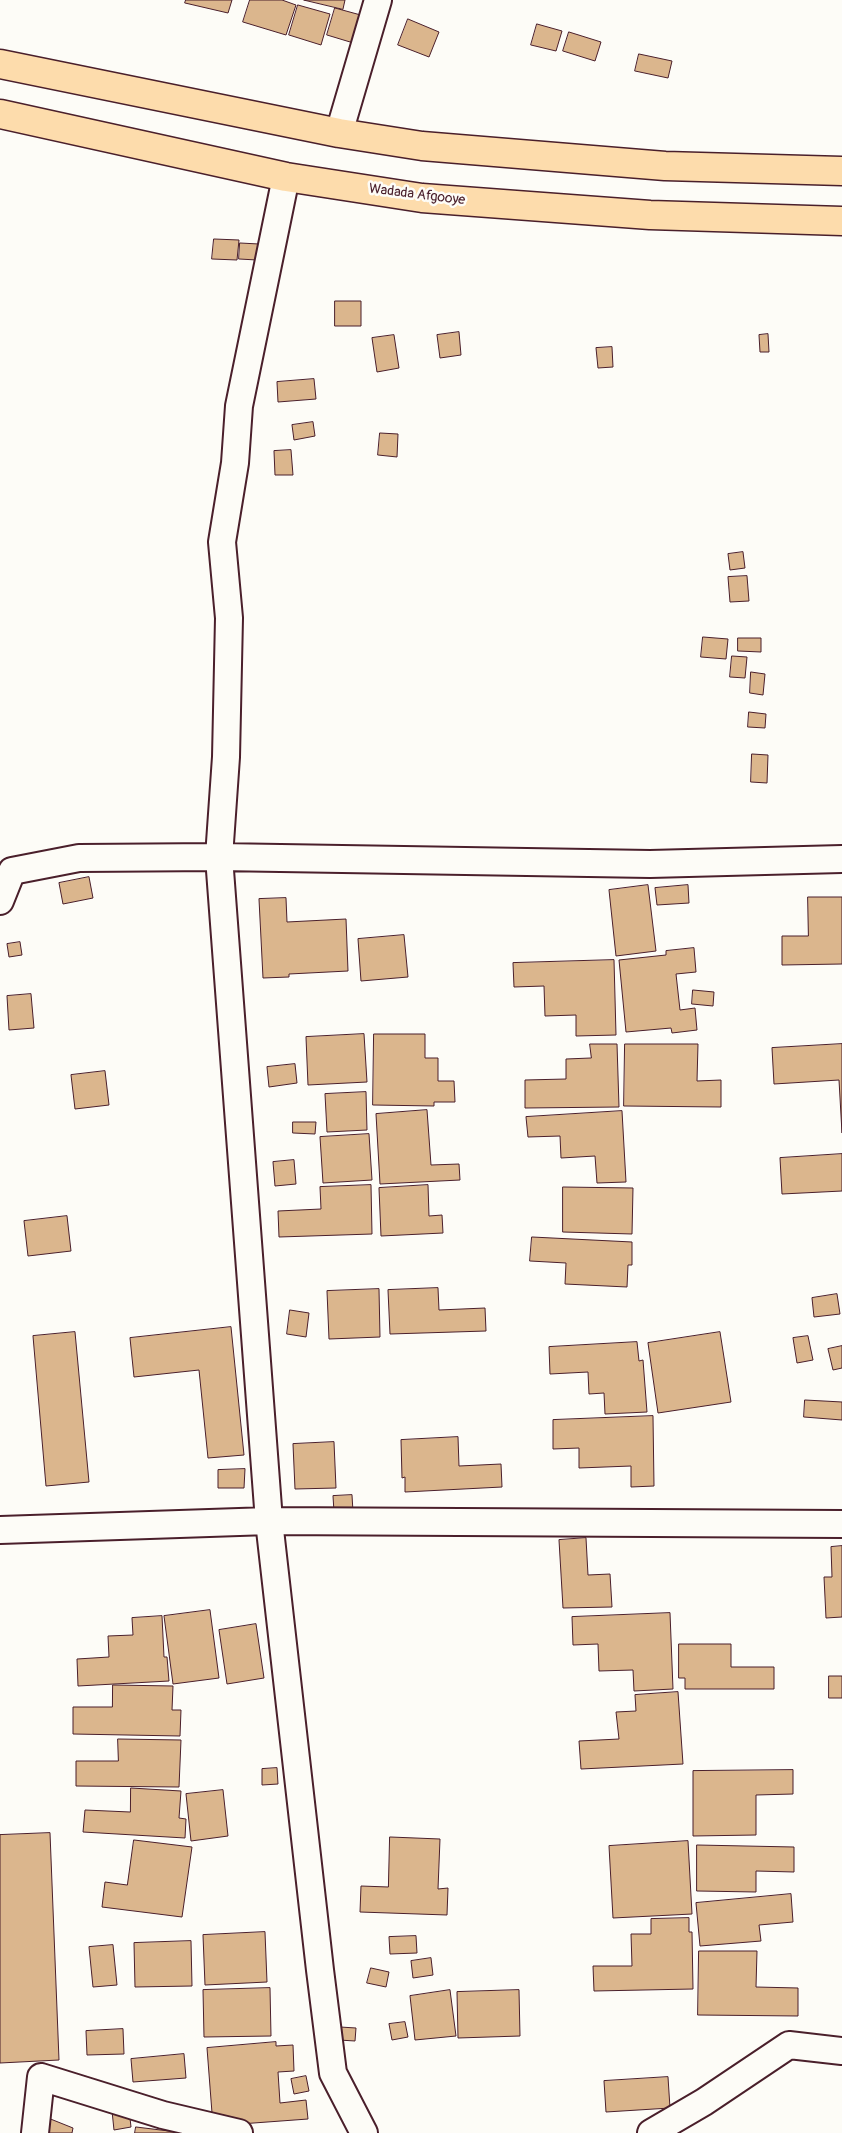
<!DOCTYPE html>
<style>
body{margin:0}
canvas{display:block;background:#fdfcf7}
</style>
<canvas width="842" height="2133"></canvas>
<script>
const c = document.querySelector('canvas').getContext('2d');
c.lineJoin = 'round';
function paint(path, color) { c.fillStyle = color; c.fill(path, 'evenodd'); }
function strokePath(path, color, width, dash) { c.strokeStyle = color; c.lineWidth = width; c.lineCap = dash ? 'butt' : 'round'; c.setLineDash(dash || []); c.stroke(path); }
function label(font, color, halo, rows, align = 'center') {
  c.font = font + ' Pangolin,sans-serif'; c.lineWidth = 5; c.setLineDash([]); c.textBaseline = 'middle'; c.strokeStyle = halo; c.fillStyle = color; for (const [text, x, y, turn = 0] of rows) {
    c.save(); c.translate(x, y); c.rotate((+turn || 0) * Math.PI / 180); c.textAlign = isNaN(turn) ? turn : align; if (halo) c.strokeText(text, 0, 0); c.fillText(text, 0, 0); c.restore();
  }
}
const building = new Path2D(`
 M186,0h46l-4,13 -43,-10z
 M250,0h32l14,5 -10,30 -43,-13z
 M304,0h41l-2,9z
 M298,5l32,9 -9,31 -32,-10z
 M335,8l33,9 -8,28 -33,-10z
 M408,19l31,13 -10,25 -31,-12z
 M537,24l25,7 -6,20 -25,-6z
 M569,32l32,10 -6,19 -32,-10z
 M639,54l33,7 -4,17 -33,-7z
 M214,239l25,1 -2,20 -25,-1z
 M240,243l19,1 -2,16 -18,-1z
 M335,301h26v25h-26z
 M459,332l2,23 -21,3 -3,-23z
 M768,334l1,18h-9l-1,-17z
 M394,335l5,33 -22,4 -5,-34z
 M612,347l1,20 -15,1 -2,-20z
 M314,379l2,20 -38,3 -1,-20z
 M313,422l2,14 -21,4 -2,-15z
 M380,433l18,1 -1,23 -19,-2z
 M291,450l2,25h-18l-1,-24z
 M743,552l2,16 -15,2 -2,-16z
 M747,576l2,25 -19,1 -2,-25z
 M703,637l25,2 -2,20 -25,-2z
 M738,638h23v14l-23,-1z
 M732,656l15,1 -2,21 -15,-1z
 M751,672l14,2 -2,21 -13,-2z
 M749,712l17,2 -1,14 -17,-1z
 M752,754l16,1 -1,28 -16,-1z
 M89,877l4,21 -30,6 -4,-21z
 M648,885l8,66 -40,5 -7,-66z
 M688,885l1,18 -32,2 -2,-17z
 M808,897h34v67l-60,1v-29h26z
 M286,898l1,24 59,-3 2,52 -59,3v3l-26,1 -4,-79z
 M404,935l4,42 -47,4 -3,-42z
 M20,942l2,13 -13,2 -2,-13z
 M694,948l2,24 -20,2 4,36 15,-2 2,22 -25,3 -1,-5 -45,4 -7,-72 47,-5v-4z
 M614,960l2,75 -40,1v-21l-31,1 -1,-30 -30,1 -1,-24z
 M693,990l21,2 -1,14 -21,-2z
 M31,994l3,34 -25,2 -2,-34z
 M364,1034l3,48 -59,3 -2,-48z
 M374,1034h51v24h13v23h16l1,21h-21v4l-61,-1z
 M590,1044h27l2,63 -94,1v-28l41,-1v-20l25,-1z
 M625,1044h73l-1,37 24,-1v27l-97,-1z
 M842,1044v89l-3,-53 -65,4 -2,-36z
 M295,1064l2,19 -28,4 -2,-20z
 M105,1071l4,34 -34,4 -4,-34z
 M366,1092l1,38 -40,2 -2,-38z
 M427,1110l4,55 28,-1 1,16 -80,4 -4,-70z
 M622,1111l4,71 -29,1 -2,-27 -34,2 -1,-22 -32,1 -2,-20z
 M293,1122h23l-1,12 -22,-1z
 M369,1134l3,46 -49,3 -3,-46z
 M842,1154v37l-60,3 -2,-36z
 M294,1160l2,24 -21,2 -2,-24z
 M371,1185l1,49 -93,3 -1,-26 43,-2 -1,-22z
 M428,1185l1,31 13,-1 1,18 -62,3 -2,-48z
 M563,1187l70,1 -1,46 -69,-2z
 M67,1216l4,35 -43,5 -4,-35z
 M532,1237l100,5v23h-4l-1,22 -62,-3 1,-21 -36,-2z
 M438,1288l1,22 46,-2 1,23 -96,3 -2,-44z
 M379,1289l1,48 -51,2 -2,-48z
 M837,1294l3,20 -26,3 -2,-19z
 M290,1310l19,3 -3,24 -19,-3z
 M231,1327l13,128 -36,3 -9,-88 -65,7 -4,-39z
 M75,1332l14,150 -43,4 -13,-150z
 M720,1332l11,70 -73,11 -10,-70z
 M808,1336l5,24 -16,3 -4,-25z
 M637,1342l2,19 4,-1 4,52 -42,2 -1,-21 -15,1 -1,-22 -38,2 -1,-27z
 M842,1346v22l-9,2 -5,-21z
 M805,1400l37,2v18l-38,-3z
 M653,1416l1,70 -23,1v-21l-52,2v-20l-26,1v-29z
 M458,1437l1,29 42,-2 1,23 -97,5v-15l-3,1 -1,-38z
 M334,1442l2,46 -41,1 -2,-45z
 M245,1469l-1,19h-26v-18z
 M352,1495l1,17h-19l-1,-16z
 M586,1538l2,37 22,-1 2,33 -49,1 -4,-68z
 M842,1546v71l-16,1 -2,-41h8l-1,-30z
 M210,1610l9,68 -46,6 -9,-68z
 M670,1613l3,76 -39,2 -1,-21 -34,1 -1,-27 -25,1 -1,-28z
 M162,1616l2,41h3l2,24 -91,5 -1,-27 32,-2 -1,-21 25,-1 -1,-17z
 M256,1624l8,54 -37,6 -8,-54z
 M679,1644h52v23h43v22h-89v-11h-6z
 M829,1676h13v22h-13z
 M113,1685l60,1 -1,24h9l-1,26 -107,-2v-27h39z
 M678,1692l5,72 -102,5 -2,-28 40,-2 -3,-27 20,-1 -1,-16z
 M118,1739l63,1 -2,47 -103,-1v-25h42z
 M277,1768l1,16 -16,1v-16z
 M793,1770v24l-37,1v40l-63,1v-65z
 M131,1788l50,3 -2,27 7,1 -1,19 -102,-6 2,-22 45,2z
 M223,1790l5,46 -37,5 -5,-47z
 M50,1833l9,227 -59,3v-228z
 M390,1837l50,2 -2,50 10,-1 -1,27 -87,-3 1,-26 27,1z
 M134,1840l58,7 -10,70 -80,-10 3,-25 22,3z
 M688,1841l4,73 -79,4 -4,-72z
 M697,1845l97,2v25l-38,-1v21l-59,-1z
 M791,1894l2,28 -34,3 2,16 -61,5 -4,-43z
 M689,1918v14h3l1,57 -99,2 -1,-25h39l-1,-32h20v-15z
 M265,1932l2,50 -62,3 -2,-50z
 M416,1936l1,17 -27,1 -1,-17z
 M191,1941l1,45 -57,1 -1,-44z
 M113,1945l4,40 -24,2 -4,-40z
 M699,1951h58l-1,36 42,1v28l-100,-1z
 M431,1958l2,17 -20,3 -2,-17z
 M371,1968l18,4 -3,15 -19,-4z
 M270,1988l1,48 -67,1 -1,-47z
 M450,1990l6,46 -41,4 -5,-44z
 M519,1990l1,46 -62,2 -1,-46z
 M405,2022l3,15 -16,3 -3,-16z
 M340,2027l16,1 -1,13 -16,-1z
 M123,2029l1,25 -37,1 -1,-24z
 M276,2042v4l17,-1 1,26 -16,1 2,31 26,-3 2,19 -95,7 -6,-78z
 M184,2054l2,24 -53,4 -2,-23z
 M306,2076l3,15 -15,3 -3,-15z
 M668,2077l2,31 -64,4 -2,-31z
 M129,2109l2,18 -17,3 -2,-19z
 M48,2118l25,10 -1,5h-30z
 M136,2127l41,5v1h-42z`);
paint(building, '#dbb68d');
strokePath(building, '#4a1f2b', 1);
const street = new Path2D(`
 M339,133l39,-133
 M286,177l-47,229 -4,57 -13,79 7,76 -3,139 -7,100 50,664 51,449 13,103 31,60
 M0,901l12,-30 67,-13 140,-1 431,7 192,-5
 M0,1530l269,-9 573,3
 M35,2133l6,-56 122,38 76,18
 M651,2133l53,-31 85,-57 53,6`);
const highway = new Path2D(`
 M0,64l339,69 83,13 243,20 177,5
 M0,114l286,63 136,21 228,17 192,6`);
strokePath(street, '#4a1f2b', 30);
strokePath(highway, '#4a1f2b', 31);
strokePath(street, '#fdfcf7', 26);
strokePath(highway, '#fddcac', 28);
label('14px', '#4a1f2b', '#fdfcf7', [
 ["Wadada Afgooye",417,195,7]
]);
</script>
